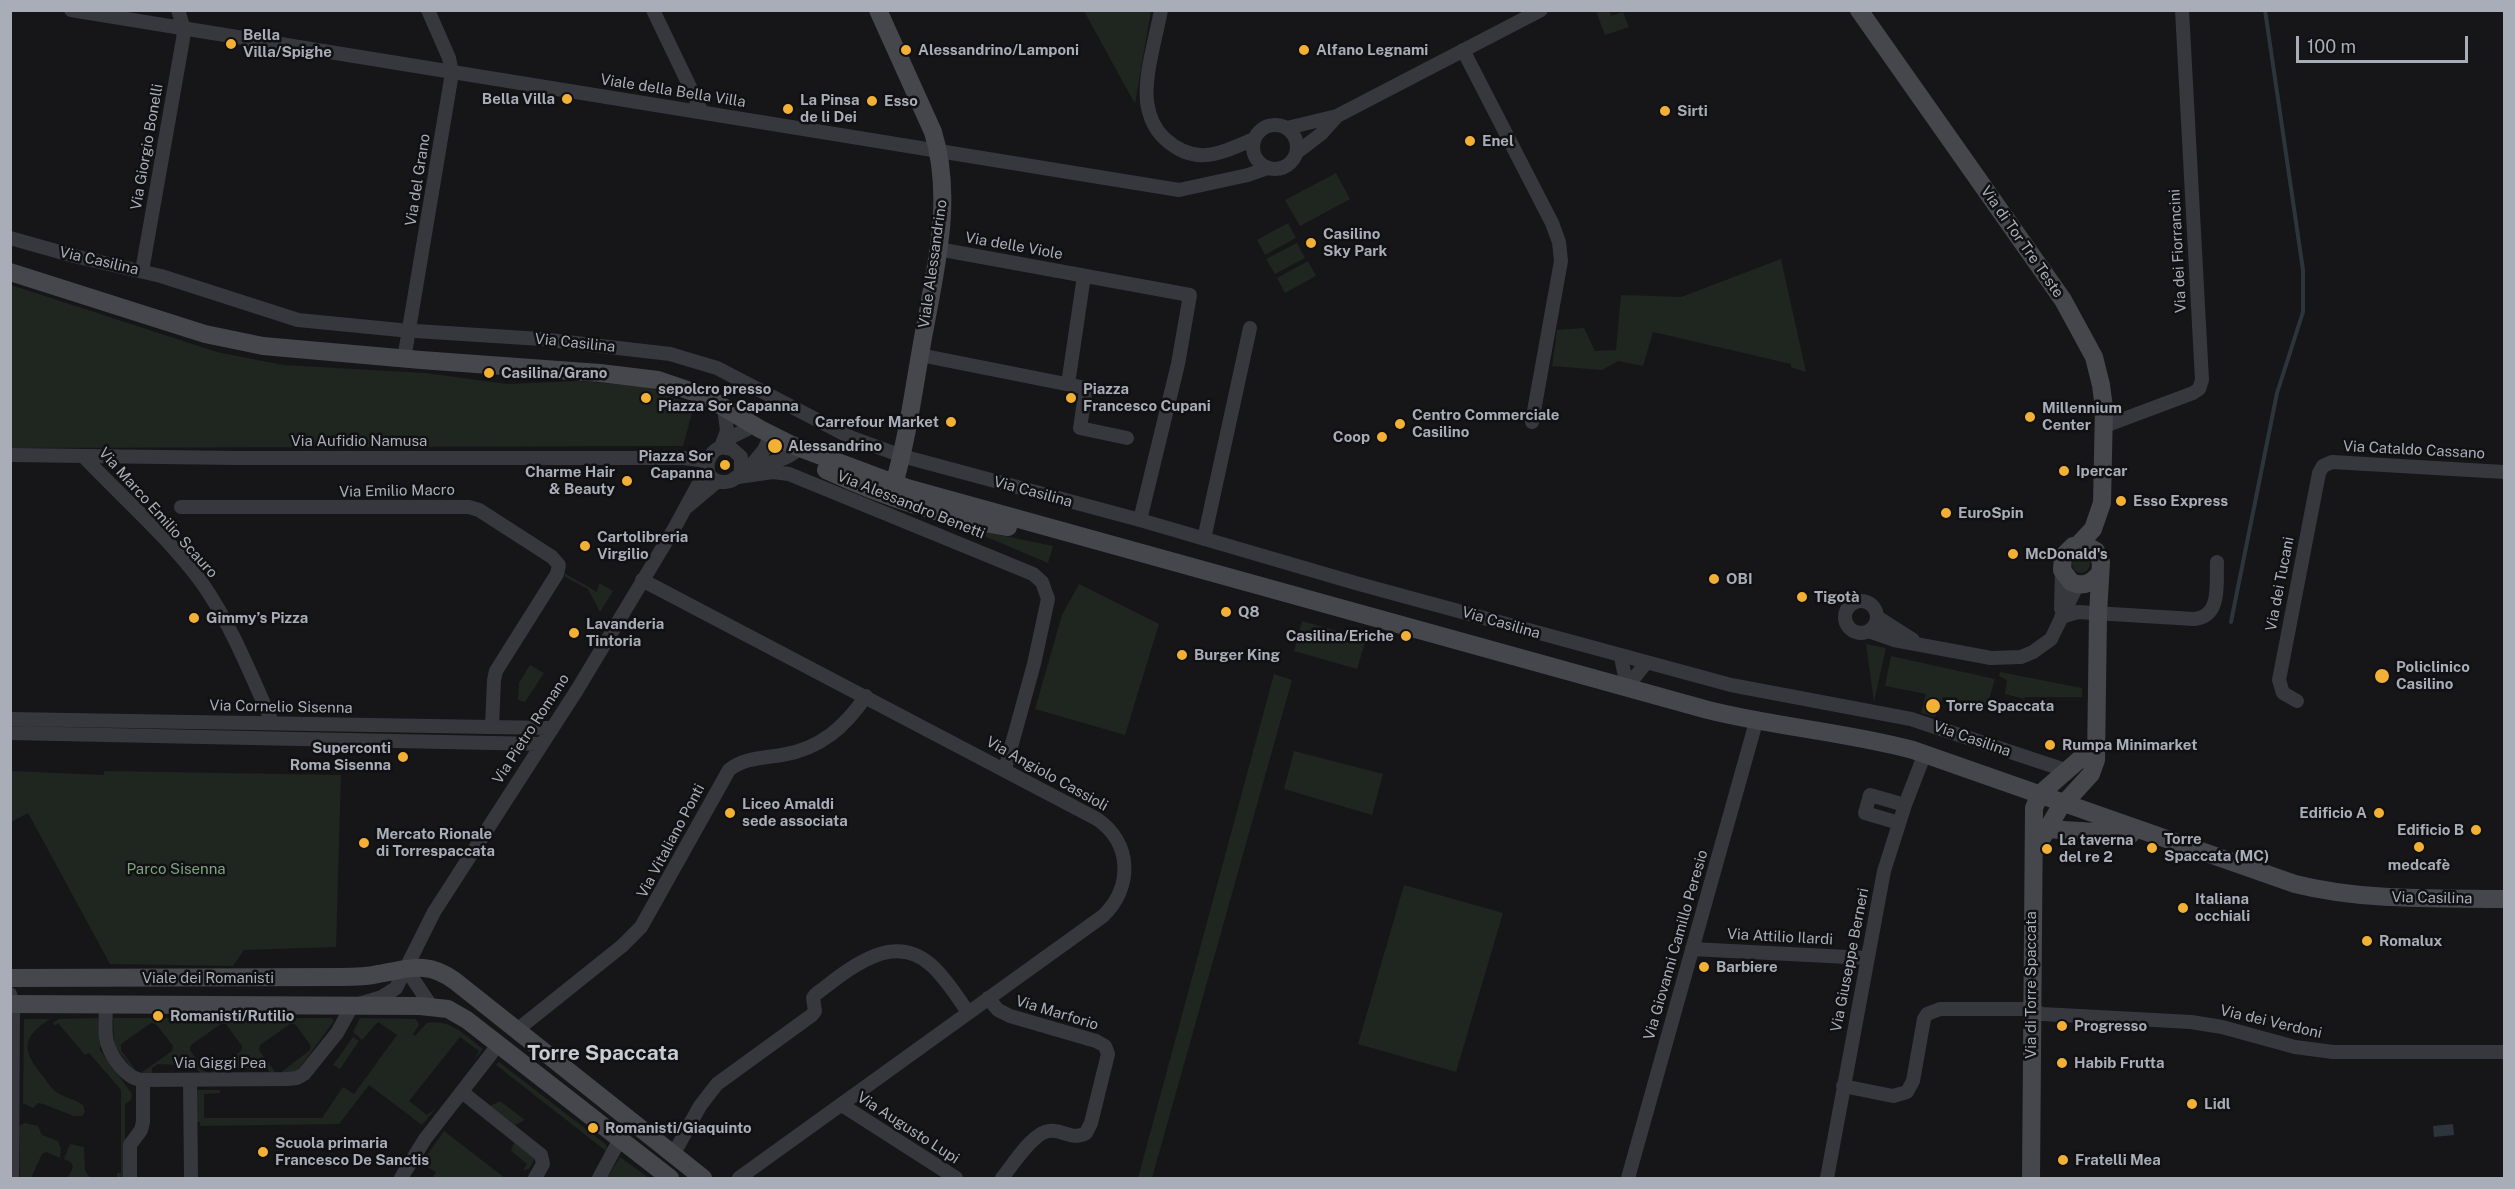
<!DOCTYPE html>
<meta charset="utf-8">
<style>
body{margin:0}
#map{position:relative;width:2515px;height:1189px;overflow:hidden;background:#161618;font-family:"Public Sans",sans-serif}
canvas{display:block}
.frame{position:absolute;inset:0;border:12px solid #a8adb8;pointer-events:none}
.scale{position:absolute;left:2296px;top:36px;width:172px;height:27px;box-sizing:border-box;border:3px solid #a8adb8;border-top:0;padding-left:8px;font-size:18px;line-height:21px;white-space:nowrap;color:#a8adb8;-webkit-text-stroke:4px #111113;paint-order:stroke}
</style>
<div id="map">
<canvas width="2515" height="1189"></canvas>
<div class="frame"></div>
<div class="scale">100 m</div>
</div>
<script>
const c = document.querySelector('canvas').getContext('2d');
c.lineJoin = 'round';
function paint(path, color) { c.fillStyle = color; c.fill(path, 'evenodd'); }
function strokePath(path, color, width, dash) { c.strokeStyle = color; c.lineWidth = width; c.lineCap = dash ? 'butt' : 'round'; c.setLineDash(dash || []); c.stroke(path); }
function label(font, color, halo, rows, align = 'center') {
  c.font = font + ' "Public Sans",sans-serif'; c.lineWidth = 5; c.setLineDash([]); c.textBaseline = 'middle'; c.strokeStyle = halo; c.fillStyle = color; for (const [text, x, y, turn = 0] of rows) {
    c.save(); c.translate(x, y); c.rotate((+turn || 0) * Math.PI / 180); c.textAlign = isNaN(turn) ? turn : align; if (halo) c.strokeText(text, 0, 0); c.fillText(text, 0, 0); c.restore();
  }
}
paint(new Path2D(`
 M1084,11h67l-16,93z
 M1596,11h13l2,5 12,-4 6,15 -24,8z
 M1336,173l14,26 -50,27 -15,-26z
 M1288,223l8,15 -31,17 -8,-15z
 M1297,243l8,15 -30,16 -9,-15z
 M1781,259l25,113 -15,-5v-3l-138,-32 -10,34 -25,-5 -16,9 -50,-4 5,-36 27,-2 11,23 21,-1 5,-55 60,2z
 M1308,261l8,15 -31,17 -8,-15z
 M11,285l206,67 66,13 142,8 82,11 73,-3 69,6 45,19 -11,40 -672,2z
 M970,530l11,1 72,15 -5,17z
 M2072 564a9 9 0 1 1 18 0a9 9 0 1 1-18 0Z
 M564,573l33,19 2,-9 14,8 -13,21 -12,-23 -23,-12z
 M1079,584l80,40 -34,111 -90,-26 27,-94z
 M1302,621l64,18 -9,30 -63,-18z
 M1866,644l20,4 -12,54z
 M1891,656l104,23 -8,27 -44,-9 -8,20 -14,-4 5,-19 -41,-8z
 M530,665l14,8 -19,29 -7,-2 1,-17z
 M2000,672l82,16v9h-57l-1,2 -19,-5 2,-14 -8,-4z
 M1274,674l18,6 -140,498h-14z
 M1294,751l89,23 -11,41 -88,-26z
 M11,771l93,4v-4l237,4 -5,172 -92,3 -11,16 -123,-2 -82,-151 -17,9z
 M1404,885l99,28 -47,159 -98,-28z
 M98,1018l2,32 32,44 -1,6 -6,4v74h-8v-5h4v-83l-32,-37 -4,2 -27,-32 -3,3 -2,-3 5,-4z
 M113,1018h219l2,3 -39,53h-24l-4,-6h-45l-1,5h-21l-5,-7 -37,-2 -6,4v8l-15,-1 -23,-30zM151,1023l5,1 17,22 -1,5 -31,22 -5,-2 -15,-21v-6zM221,1024h5l16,22 -1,5 -30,22 -6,-1 -15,-22 1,-5zM290,1024h5l16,22 -1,4 -30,23 -5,-1 -16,-22 1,-5z
 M360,1018l56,1 3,6 -6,9 2,2 12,-13c23,-5 39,13 56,26l-10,12 6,-10 -19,-14 -51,64 18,14 10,-8 -15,18 -53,-40 -30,39 -139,2v-4h-8v-32h28v3l-16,1v24h118l21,-31 11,7 43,-59 -19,-13 -16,18 -9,-8z
 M24,1019h26c-29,19 -28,31 -8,56 5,6 9,14 16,18 8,5 17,6 25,12l2,7 -3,4h-8l-31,-12 -5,-1 -5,5 -10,-5z
 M353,1037l6,4 -19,28 -7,-4z
 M499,1062l105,81 3,3 -1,5 -110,-86z
 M500,1101l25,19 -10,5 -25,-19z
 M25,1123l13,3 4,9 16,6 3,8 -1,9 -14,-6 -4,2 -11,24h-11l-1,-52z
 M444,1131l61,47h-73l4,-6 -15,-8z
 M515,1141l21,16 -7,12 -6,1 4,-6 -16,-13z
 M70,1144l14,3 1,23 5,8h-22l5,-11 -2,-5 -7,-3z
 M620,1157l29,21h-42z`), '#1e261f');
paint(new Path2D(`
 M2453,1124l1,11 -20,2 -1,-11z`), '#2c353c');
strokePath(new Path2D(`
 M2231,622l46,-229 26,-81v-42l-38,-260`), '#2c353c', 4);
strokePath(new Path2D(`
 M71,10l1108,180 69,-15 20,-7
 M653,10l49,102
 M1161,10c-5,28 -17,65 -14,92 2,14 7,27 18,37 31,28 56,14 89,0
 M1463,50l89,173 7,19 2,19 -29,161
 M1253 147a22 22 0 1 1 44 0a22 22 0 1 1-44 0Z
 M1287,128l50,-12 204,-106
 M1296,153l25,-19 16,-18
 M10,238l64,18 87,20 137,44 102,10 141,9 129,15 47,14 133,69 52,19 238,64 219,64 372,101 180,34 148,49
 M938,249l252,46 -12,69 -38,156
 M142,271l41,-232 1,-10 -6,-19
 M920,355l166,33 -6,40 47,10
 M404,359l48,-286 -3,-15 -21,-48
 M1068,384l16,-108
 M2105,426l88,-33 6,-4 3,-9 -20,-370
 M725,440l29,-14
 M721,447l6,-16 -3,-24
 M10,455l228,3h446l23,3
 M83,456c40,42 85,81 119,127 30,43 49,92 70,139
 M749,468l15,-18 7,-15
 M741,472v-15l-9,-8 -11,-2c-18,7 -19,35 3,35 11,1 15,-10 24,-13 15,-7 40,-7 51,-21
 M738,477l35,-5 16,2 244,100 9,8 6,17 -14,65 -29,105
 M181,507h288l10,3 73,47 7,8 -2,9 -61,97 -2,9 -2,47
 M687,507l31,-26
 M1204,539l46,-211
 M642,580l455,239c35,24 36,68 6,97l-364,262
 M1845 617a16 16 0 1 1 32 0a16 16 0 1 1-32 0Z
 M2061,609l1,-39
 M1877,617l36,23
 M2061,617l17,-5 116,7c28,-2 22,-36 23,-57
 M1868,631l26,9 97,18 30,-1 12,-5 18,-13 27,-55
 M1621,657l6,30
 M1627,687l19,-24
 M2297,701l-14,-8 -4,-13 40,-207 4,-7 9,-4 172,10
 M10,719l541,9
 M10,733l531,11
 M1899,823l-34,-10 5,-18 35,10
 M1692,949l175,9
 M405,967l26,39
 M10,994l3,10 -1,174
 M988,998l10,12 12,6 86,25 9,5 3,8 -17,69 -5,10c-13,8 -24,-4 -37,-2 -16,1 -37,35 -47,47
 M106,1005c0,12 -2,26 1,38 5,15 19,35 34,37l146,-1 10,-1 7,-4 33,-41 15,-27 30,-9 14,-9 38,-76 143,-222 98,-163 32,-59
 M517,1030l105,-84 19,-19 88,-157c15,-12 34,-12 53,-15 38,-6 63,-28 84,-59
 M190,1080l1,98
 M1843,1086l50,10 14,-4 6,-11 11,-62 3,-5 13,-5h91l11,5 149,8 31,5 73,20 38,5h171
 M462,1092l79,63 2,9 -8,14
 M842,1105l114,73
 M673,1155l27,-49 17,-22 95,-69 3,-4 -2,-13 3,-4c32,-24 76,-64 115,-29 15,13 26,32 37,47
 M130,1178v-33l11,-15 2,-8v-42
 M401,1178l24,-39 73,-94
 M599,1178l21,-39
 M1628,1178l128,-456
 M1827,1178l57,-307 21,-66 20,-52`), '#37383d', 14);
strokePath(new Path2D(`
 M878,10l55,122c22,71 0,146 -12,217 -8,45 -14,91 -27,135
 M1859,10l204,290 31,57 7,28 3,23 -2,95 -9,26 -15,16
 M10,272l195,62 58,12 158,14 179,13 58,7 47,16 55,33 32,16 115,43 801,222c68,17 138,22 205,40l382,134c68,17 139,14 209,15
 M826,470c58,27 118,47 182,57
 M2046,829l85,5
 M2034,852l25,-43 32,-35 5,-14 2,-146 3,-52 -5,-11 -11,-6 -12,1 -10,10 -1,14 9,12c11,5 20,2 28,-8
 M10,978l330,-1c13,0 26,0 38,-3 31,-5 49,-14 77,7l248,197
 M10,1004l410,2 28,3 19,11 203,158
 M2031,1178l3,-370 6,-14 56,-49`), '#45474d', 18);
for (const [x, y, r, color] of [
 [231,44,6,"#f2b134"],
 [906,50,6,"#f2b134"],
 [1304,50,6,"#f2b134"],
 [567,99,6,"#f2b134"],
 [872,101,6,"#f2b134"],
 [788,109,6,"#f2b134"],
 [1665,111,6,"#f2b134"],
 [1470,141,6,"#f2b134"],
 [1311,243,6,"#f2b134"],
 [489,373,6,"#f2b134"],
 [646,398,6,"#f2b134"],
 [1071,398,6,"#f2b134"],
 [2030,417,6,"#f2b134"],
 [951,422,6,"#f2b134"],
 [1400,424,6,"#f2b134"],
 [1382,437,6,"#f2b134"],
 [775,446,8,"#f2b134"],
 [725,465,6,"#f2b134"],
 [2064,471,6,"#f2b134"],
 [627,481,6,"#f2b134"],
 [2121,501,6,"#f2b134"],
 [1946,513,6,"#f2b134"],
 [585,546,6,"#f2b134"],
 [2013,554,6,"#f2b134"],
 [1714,579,6,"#f2b134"],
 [1802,597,6,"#f2b134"],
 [1226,612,6,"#f2b134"],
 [194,618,6,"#f2b134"],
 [574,633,6,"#f2b134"],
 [1406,636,6,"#f2b134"],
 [1182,655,6,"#f2b134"],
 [2382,676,8,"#f2b134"],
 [1933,706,8,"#f2b134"],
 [2050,745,6,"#f2b134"],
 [403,757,6,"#f2b134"],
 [730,813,6,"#f2b134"],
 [2379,813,6,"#f2b134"],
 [2476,830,6,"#f2b134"],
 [364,843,6,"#f2b134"],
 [2419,847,6,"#f2b134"],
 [2152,848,6,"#f2b134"],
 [2047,849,6,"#f2b134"],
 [2183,908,6,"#f2b134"],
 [2367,941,6,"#f2b134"],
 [1704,967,6,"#f2b134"],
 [158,1016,6,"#f2b134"],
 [2062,1026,6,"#f2b134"],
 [2062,1063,6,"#f2b134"],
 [2192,1104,6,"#f2b134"],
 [593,1128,6,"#f2b134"],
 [263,1152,6,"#f2b134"],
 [2063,1160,6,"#f2b134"]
]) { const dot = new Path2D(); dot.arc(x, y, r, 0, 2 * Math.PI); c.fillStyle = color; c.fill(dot); strokePath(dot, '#111113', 2); }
label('bold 15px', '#a8adb8', '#111113', [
 ["Bella",243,35],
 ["Villa/Spighe",243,52],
 ["Alessandrino/Lamponi",918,50],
 ["Alfano Legnami",1316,50],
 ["Bella Villa",555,99,"right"],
 ["La Pinsa",800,100],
 ["de li Dei",800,117],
 ["Esso",884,101],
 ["Sirti",1677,111],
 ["Enel",1482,141],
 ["Casilino",1323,234],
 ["Sky Park",1323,251],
 ["Casilina/Grano",501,373],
 ["sepolcro presso",658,389],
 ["Piazza Sor Capanna",658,406],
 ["Piazza",1083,389],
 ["Francesco Cupani",1083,406],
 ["Millennium",2042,408],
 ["Center",2042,425],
 ["Centro Commerciale",1412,415],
 ["Casilino",1412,432],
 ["Carrefour Market",939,422,"right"],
 ["Coop",1370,437,"right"],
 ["Alessandrino",788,446],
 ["Piazza Sor",713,456,"right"],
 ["Capanna",713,473,"right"],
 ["Ipercar",2076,471],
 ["Charme Hair",615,472,"right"],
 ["& Beauty",615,489,"right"],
 ["Esso Express",2133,501],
 ["EuroSpin",1958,513],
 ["Cartolibreria",597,537],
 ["Virgilio",597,554],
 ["McDonald's",2025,554],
 ["OBI",1726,579],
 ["Tigotà",1814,597],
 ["Q8",1238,612],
 ["Gimmy’s Pizza",206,618],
 ["Lavanderia",586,624],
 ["Tintoria",586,641],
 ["Casilina/Eriche",1394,636,"right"],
 ["Burger King",1194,655],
 ["Policlinico",2396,667],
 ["Casilino",2396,684],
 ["Torre Spaccata",1946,706],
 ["Rumpa Minimarket",2062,745],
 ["Superconti",391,748,"right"],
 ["Roma Sisenna",391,765,"right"],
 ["Liceo Amaldi",742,804],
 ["sede associata",742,821],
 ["Edificio A",2367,813,"right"],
 ["Edificio B",2464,830,"right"],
 ["Mercato Rionale",376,834],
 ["di Torrespaccata",376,851],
 ["Torre",2164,839],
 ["Spaccata (MC)",2164,856],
 ["La taverna",2059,840],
 ["del re 2",2059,857],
 ["medcafè",2419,865,"center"],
 ["Italiana",2195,899],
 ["occhiali",2195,916],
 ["Romalux",2379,941],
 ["Barbiere",1716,967],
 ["Romanisti/Rutilio",170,1016],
 ["Progresso",2074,1026],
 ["Habib Frutta",2074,1063],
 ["Lidl",2204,1104],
 ["Romanisti/Giaquinto",605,1128],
 ["Scuola primaria",275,1143],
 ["Francesco De Sanctis",275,1160],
 ["Fratelli Mea",2075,1160]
], 'left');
label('15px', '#a8adb8', '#111113', [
 ["Viale della Bella Villa",673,91,9],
 ["Via Giorgio Bonelli",147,147,-80],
 ["Via del Grano",418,180,-81],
 ["Via di Tor Tre Teste",2022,242,55],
 ["Via delle Viole",1014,246,10],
 ["Via dei Fiorrancini",2178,251,-93],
 ["Via Casilina",99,261,13],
 ["Viale Alessandrino",933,264,-82],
 ["Via Casilina",575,343,6],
 ["Via Aufidio Namusa",359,441],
 ["Via Cataldo Cassano",2414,450,3],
 ["Via Emilio Macro",397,491,-1],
 ["Via Casilina",1033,492,15],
 ["Via Alessandro Benetti",911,505,22],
 ["Via Marco Emilio Scauro",158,513,48],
 ["Via dei Tucani",2280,584,-79],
 ["Via Casilina",1501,623,16],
 ["Via Cornelio Sisenna",281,707,1],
 ["Via Pietro Romano",531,729,-57],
 ["Via Casilina",1972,739,19],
 ["Via Angiolo Cassioli",1047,774,29],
 ["Via Vitaliano Ponti",671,841,-62],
 ["Via Casilina",2432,898,1],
 ["Via Attilio Ilardi",1780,937,3],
 ["Via Giovanni Camillo Peresio",1676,945,-74],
 ["Via Giuseppe Berneri",1850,960,-79],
 ["Viale dei Romanisti",208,978],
 ["Via di Torre Spaccata",2031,985,-90],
 ["Via Marforio",1057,1013,17],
 ["Via dei Verdoni",2271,1022,13],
 ["Via Giggi Pea",220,1063],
 ["Via Augusto Lupi",908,1128,33]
]);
label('15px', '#7fa381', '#111113', [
 ["Parco Sisenna",176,869]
]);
label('bold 21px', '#c9ccd4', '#111113', [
 ["Torre Spaccata",603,1054]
]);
</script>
